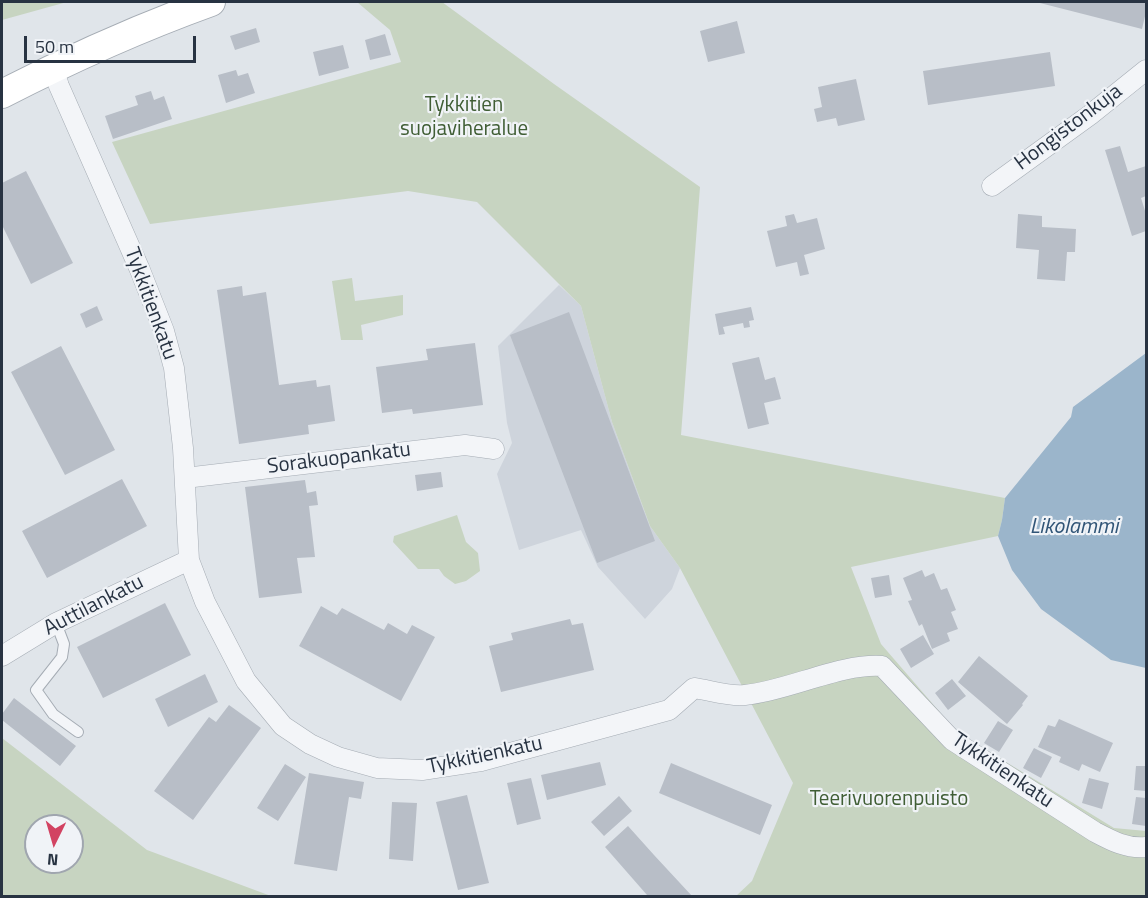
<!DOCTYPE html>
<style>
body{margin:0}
#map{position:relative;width:1148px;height:898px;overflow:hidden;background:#e0e5ea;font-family:"Titillium Web",sans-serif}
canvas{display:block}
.frame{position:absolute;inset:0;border:3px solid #283342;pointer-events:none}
.north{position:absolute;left:24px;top:814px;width:60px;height:60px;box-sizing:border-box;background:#f0f3f7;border:2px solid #a0a6af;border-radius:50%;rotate:185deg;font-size:16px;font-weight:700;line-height:24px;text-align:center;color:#283342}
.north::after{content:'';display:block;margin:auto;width:21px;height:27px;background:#d24362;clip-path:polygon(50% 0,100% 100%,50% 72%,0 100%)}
.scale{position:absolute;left:24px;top:36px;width:172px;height:27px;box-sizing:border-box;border:3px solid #283342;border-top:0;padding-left:8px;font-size:18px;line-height:21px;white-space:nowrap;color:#283342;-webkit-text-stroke:4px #f0f3f7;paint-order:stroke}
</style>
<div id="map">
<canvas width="1148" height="898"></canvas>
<div class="frame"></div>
<div class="north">N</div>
<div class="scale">50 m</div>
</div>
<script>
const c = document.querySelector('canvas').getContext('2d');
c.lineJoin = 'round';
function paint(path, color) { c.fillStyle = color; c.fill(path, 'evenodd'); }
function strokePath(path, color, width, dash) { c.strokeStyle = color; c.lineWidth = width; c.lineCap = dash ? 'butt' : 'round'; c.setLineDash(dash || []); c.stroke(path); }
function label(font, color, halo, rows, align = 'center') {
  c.font = font + ' "Titillium Web",sans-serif'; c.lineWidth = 4.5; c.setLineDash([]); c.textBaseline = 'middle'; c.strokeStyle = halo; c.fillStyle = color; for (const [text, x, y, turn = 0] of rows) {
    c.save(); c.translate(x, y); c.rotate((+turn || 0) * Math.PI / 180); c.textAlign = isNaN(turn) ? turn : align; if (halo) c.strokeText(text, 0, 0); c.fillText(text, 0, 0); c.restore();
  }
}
paint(new Path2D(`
 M559,285l22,21 31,116 38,104 30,42 -8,21 -27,30 -47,-52 -17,-37 -62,20 -22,-76 15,-31 -5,-20 -9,-77z`), '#ced4dc');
paint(new Path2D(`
 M2,2h65l-65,18z
 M357,2h85l112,82 146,103 -19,248 324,63 -3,22 -4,16 -147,31 30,77 76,88 157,96 32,3v65h-410l16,-15 41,-98 -113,-215 -30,-42 -38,-104 -31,-116 -104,-104 -69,-11 -258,33 -38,-82 289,-80 -11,-32z
 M352,278l3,23 48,-6v20l-42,10 2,15h-22l-9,-59z
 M457,515l9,27 12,11 2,18 -14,10 -11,3 -11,-8 -5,-7h-21l-25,-27 1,-6z
 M2,738l145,112 124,46h-269zM36,826h36v36h-36z`), '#c7d4c1');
paint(new Path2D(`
 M1146,353v315l-35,-8 -70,-51 -29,-39 -14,-34 4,-16 3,-22 66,-81 2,-10z`), '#9bb5cb');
paint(new Path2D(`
 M1036,2h110v10l-4,17z
 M737,21l8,32 -37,9 -8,-31z
 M256,28l4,14 -25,8 -5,-14z
 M385,34l6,21 -21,5 -5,-20z
 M343,45l6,23 -30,8 -6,-24z
 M1050,52l5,34 -127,19 -5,-34z
 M236,70l2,6 10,-3 7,20 -29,10 -8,-28z
 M856,79l9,41 -27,6 -2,-8 -19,4 -3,-13 8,-2 -4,-20z
 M151,91l3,9 10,-4 8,23 -59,20 -8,-23 33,-11 -3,-9z
 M1120,146l8,26 18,-6v30l-5,2 5,16v17l-14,5 -27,-86z
 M26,171l47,92 -42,21 -29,-59v-42z
 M794,214l3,9 20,-5 8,31 -21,6 5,19 -9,2 -3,-14 -21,5 -9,-36 20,-5 -2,-10z
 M1018,214l24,2v11l34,2 -1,23h-8l-2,29 -28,-2 2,-29 -23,-2z
 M242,286l1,10 23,-4 13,93 37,-5 1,7 13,-2 5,36 -27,4 1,9 -70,10 -22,-154z
 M97,306l6,14 -17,8 -6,-14z
 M751,307l3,13 -5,1 1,6 -6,1 -1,-5 -20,4 2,7 -6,1 -4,-21z
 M569,312l86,229 -58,22 -87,-228z
 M475,343l8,62 -70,9 -1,-5 -30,4 -6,-46 52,-7 -2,-11z
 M61,346l54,104 -50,25 -54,-103z
 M759,357l6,23 10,-3 6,22 -17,4 5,21 -21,5 -16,-66z
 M441,472l2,15 -26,4 -2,-16z
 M122,479l25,47 -100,52 -25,-47z
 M305,480l2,13 9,-2 2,14 -9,1 6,51 -18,1 5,35 -43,5 -14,-111z
 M922,570l3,7 9,-4 7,17 6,-2 9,22 -5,2 7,17 -11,4 3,8 -18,8 -10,-25 -3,2 -11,-25 4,-1 -9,-22z
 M889,575l3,20 -17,3 -4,-20z
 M165,603l26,52 -88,43 -26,-51z
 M321,606l16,9 5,-7 42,22 4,-7 19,11 5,-9 23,12 -34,64 -102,-55z
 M570,619l2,6 11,-2 11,47 -93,22 -12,-46 24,-6 -2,-7z
 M923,635l11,19 -23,14 -11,-19z
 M979,656l49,40 -6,8 1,1 -16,19 -49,-42z
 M205,674l13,28 -50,25 -13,-28z
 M952,679l14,17 -18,14 -13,-17z
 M14,698l62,48 -16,20 -58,-46v-6z
 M229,705l32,23 -68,92 -39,-29 55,-74 7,5z
 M1059,719l54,24 -13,29 -18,-8 -3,7 -20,-9 2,-5 -23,-10 10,-22 7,2z
 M998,721l15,9 -14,22 -15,-9z
 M1034,748l18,9 -11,21 -18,-10z
 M600,762l6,23 -59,15 -6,-25z
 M671,763l101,42 -12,30 -101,-42z
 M285,764l21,13 -28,44 -21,-13z
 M1136,766h10v25l-12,-1z
 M309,773l55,9 -3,17 -12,-2 -12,74 -43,-7z
 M531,778l10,41 -24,6 -10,-42z
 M1089,778l20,5 -7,26 -20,-6z
 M467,795l22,88 -31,7 -22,-88z
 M619,796l13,15 -28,25 -13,-14z
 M1136,797l10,1v28l-14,-2z
 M392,802l25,1 -4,58 -24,-2z
 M628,826l26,29 38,41 -45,-1 -42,-48z`), '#b8bec7');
const lane = new Path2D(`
 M56,623l8,21 -2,13 -26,33 17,24 25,18`);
const street = new Path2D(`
 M53,68l6,18 81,184 24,61 10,37 9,80 6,112 16,42 41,79 37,45 27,18 28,13 39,11 45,2 59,-9 188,-51 25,-22c15,2 35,9 51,7 42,-4 96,-32 137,-29l70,74 143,92c17,9 32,17 51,15
 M992,186l98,-71 56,-45
 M185,478l280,-33 29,4
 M2,656l54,-33 133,-63`);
const secondary = new Path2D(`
 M2,94c68,-35 137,-66 209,-92`);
strokePath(lane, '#a5acb4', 12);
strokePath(street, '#a5acb4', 21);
strokePath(secondary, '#a5acb4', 30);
strokePath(lane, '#f3f5f8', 10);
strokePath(street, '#f3f5f8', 20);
strokePath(secondary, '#fff', 28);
label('21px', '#405e35', '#f0f3f7', [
 ["Tykkitien",464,106],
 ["suojaviheralue",464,130],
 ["Teerivuorenpuisto",889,800]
]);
label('21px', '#283342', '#f0f3f7', [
 ["Hongistonkuja",1069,128,-37],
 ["Tykkitienkatu",150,304,70],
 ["Sorakuopankatu",339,459,-7],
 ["Auttilankatu",94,606,-27],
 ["Tykkitienkatu",485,756,-12],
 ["Tykkitienkatu",1002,771,34]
]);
label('italic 22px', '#315577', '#f0f3f7', [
 ["Likolammi",1074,528]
]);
</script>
